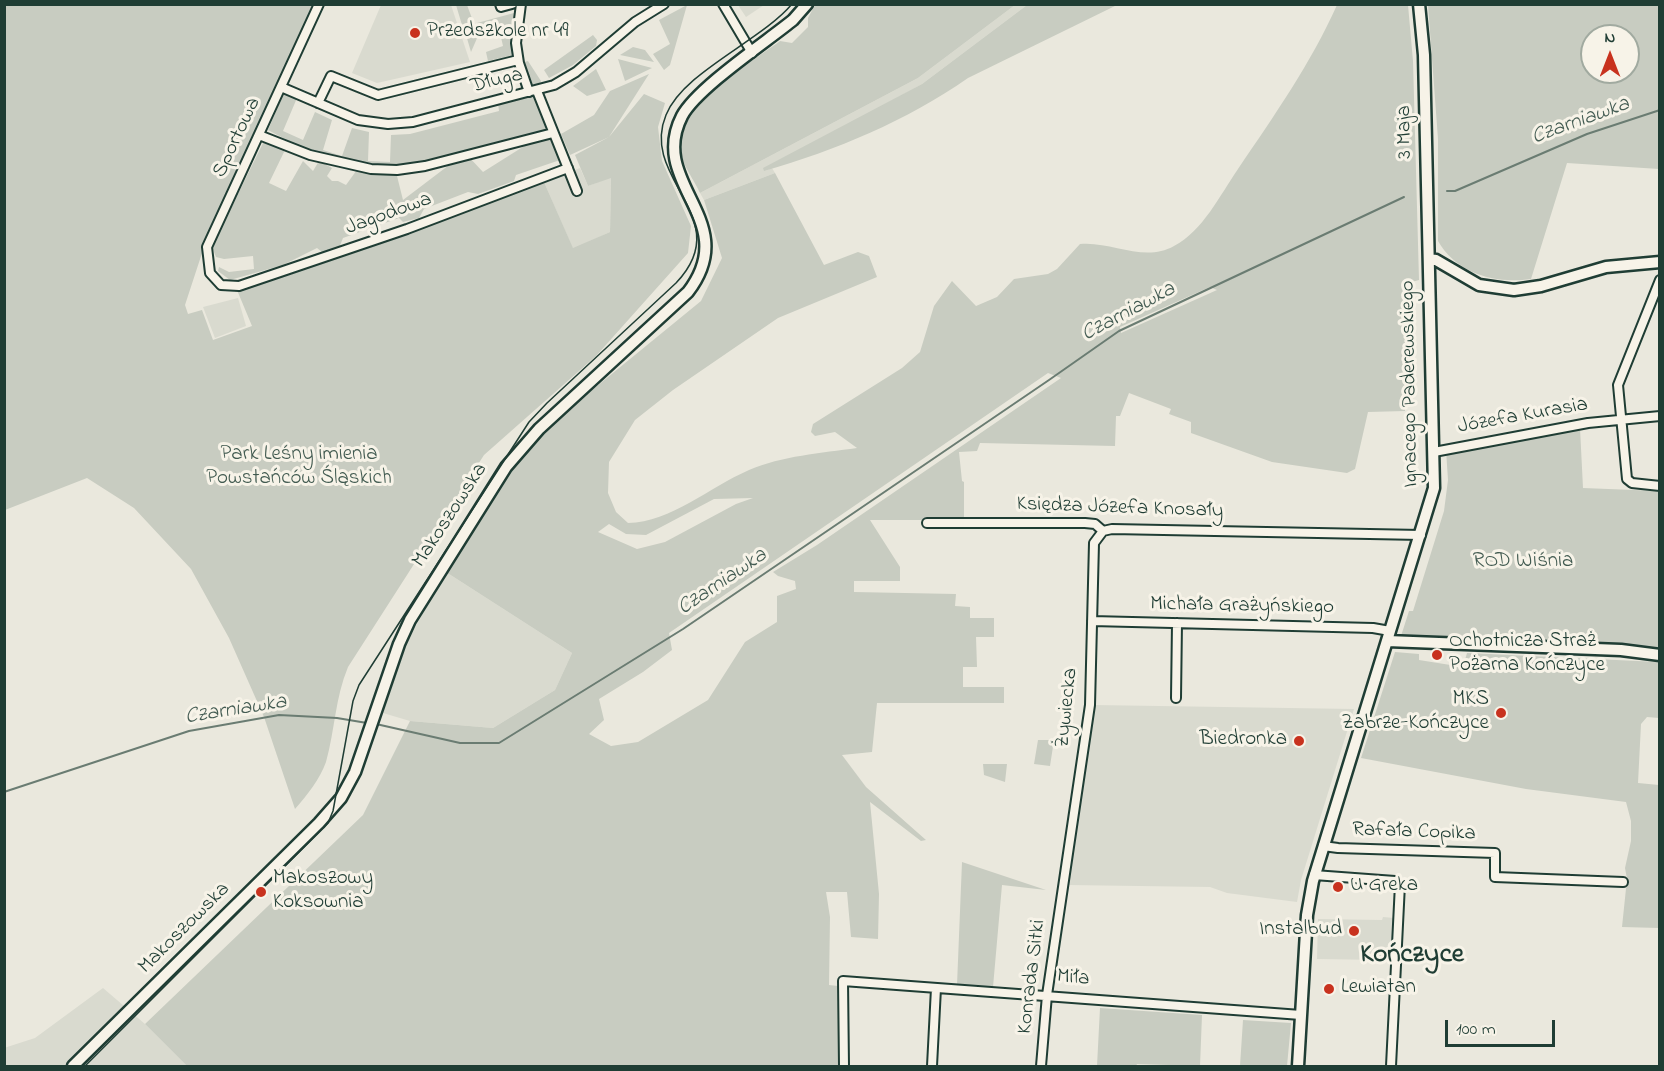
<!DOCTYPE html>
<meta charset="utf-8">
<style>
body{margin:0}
#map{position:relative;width:1664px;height:1071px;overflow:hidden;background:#eae8dd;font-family:"Indie Flower",sans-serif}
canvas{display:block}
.frame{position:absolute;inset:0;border:6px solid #1f3d34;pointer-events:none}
.north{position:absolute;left:1580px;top:24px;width:60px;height:60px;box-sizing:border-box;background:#f7f3e8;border:2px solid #a1aaa0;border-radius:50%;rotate:0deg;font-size:16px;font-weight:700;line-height:24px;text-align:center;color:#1f3d34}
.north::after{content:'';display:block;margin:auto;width:21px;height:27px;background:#c8321e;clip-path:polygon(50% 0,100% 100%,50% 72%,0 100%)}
.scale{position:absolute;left:1445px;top:1020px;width:110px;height:27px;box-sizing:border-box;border:3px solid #1f3d34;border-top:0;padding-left:8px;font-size:18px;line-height:21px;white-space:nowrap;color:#1f3d34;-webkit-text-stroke:4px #f7f3e8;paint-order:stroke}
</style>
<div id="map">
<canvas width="1664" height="1071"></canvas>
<div class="frame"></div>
<div class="north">N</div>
<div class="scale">100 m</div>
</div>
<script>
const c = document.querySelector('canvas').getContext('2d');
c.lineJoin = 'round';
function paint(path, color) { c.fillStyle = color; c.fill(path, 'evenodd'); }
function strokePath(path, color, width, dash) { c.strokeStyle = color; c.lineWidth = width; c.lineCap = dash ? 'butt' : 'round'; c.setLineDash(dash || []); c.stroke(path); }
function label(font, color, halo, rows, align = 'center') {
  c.font = font + ' "Indie Flower",sans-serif'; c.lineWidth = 6; c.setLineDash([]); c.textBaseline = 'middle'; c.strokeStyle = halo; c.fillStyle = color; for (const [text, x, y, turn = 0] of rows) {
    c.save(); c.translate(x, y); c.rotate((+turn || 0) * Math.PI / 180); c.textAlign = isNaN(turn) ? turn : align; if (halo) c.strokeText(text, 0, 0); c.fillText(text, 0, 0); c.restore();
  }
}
paint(new Path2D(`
 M381,5h70l19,57 -93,21 -25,-10z
 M738,5h26l-18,12z
 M1015,5h12l-105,79 -157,87 7,-3 3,5 -71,27 -4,-7 218,-115z
 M580,168l8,18 23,-9 -1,55 -37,17 -29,-67z
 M238,298l8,28 -31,12 -12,-31z
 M445,574h4l123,79 -17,37 -62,38 -83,-7 -27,-8 24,-71z
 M1094,705l260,4 -53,171 -4,22 -70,-9 -17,-6 -142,-2z
 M1383,917l11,1 -1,39h-12v3l-64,-1 1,-40 64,1z
 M103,988l42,36 42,42h-182l-1,-18 31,-10z`), '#d9dacf');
paint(new Path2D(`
 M5,5h310l-111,242 -19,58 3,9 14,-4 11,30 39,-14 -15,-36 307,-108 29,66 37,-16 1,-54 -23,8 -13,-31 34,-18 -39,18 -9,-21 33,-19 16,-24 39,-17 -40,63 35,-43 21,9 -7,24 4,34 29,65 -3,27 -92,103 -112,99 -136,212c-13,31 -13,63 -22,95 -6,17 -19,33 -31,47l-31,-92 -35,-79 -38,-69 -57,-61 -47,-30 -82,32z
 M456,5h11l6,16 -11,4z
 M687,5l-17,60 -6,5 -11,-16 17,-10 -11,-24z
 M815,5h200l-97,73 -218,115c-6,-13 -18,-29 -20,-42 -6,-42 70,-88 100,-110l12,2 16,-16v-9z
 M1027,5h90l-149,73c-62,43 -131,72 -204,93l-1,-3 159,-84z
 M1337,5h71l5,56 6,219 -11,3 3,121 -6,3v4l-37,1 -13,57 -8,4 -75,-11 -81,-29v-11l-22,-8 2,-5 -42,-16 -9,23h-4l-1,30 -135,-3 -3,8 -18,1 3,29 2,1v38h-94l30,47v14h-46v11l102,2 -1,12 15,1v11h24v19h-18l1,30h-14v20h41v16h-127l-5,49 -30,3 24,32 60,53 -5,1 -51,-39 9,92 -1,45 -27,-2 -4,-45h-21l4,25 -1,68 9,1 2,80h-653l-42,-42 218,-209 47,-94 83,7 62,-38 17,-37 -123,-79h-4l70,-109 25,-28 46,-42 115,-94 21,-43 -18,-58 71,-27 49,92 34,-13 11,4 8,21 -99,41 -105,72 -38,30 -26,42 -1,31 8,19 12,11c43,-1 82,-36 121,-53 33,-14 72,-17 108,-22l-22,-16 -20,4 -4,-4 2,-8 89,-56 18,-16 14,-46 18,-25 24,25 21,-9 17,-18 34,-5 9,-5 23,-25c32,-3 64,19 94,2 29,-15 46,-51 64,-77 36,-53 73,-106 99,-164zM1210,287l7,3 -96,43 -1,-6zM1048,373l13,5 -244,167 -44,27 5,4 17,5 1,8 -19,7v26l-32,20 -37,58 -70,42 -27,4 -22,-12 15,-14 -5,-21 44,-27 29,-22 -3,-17zM753,498l-17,6 -71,38 -28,7 -39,-17 11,-8 17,10 20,1 68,-36z
 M1428,5h231v164l-92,-6 -36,116c-36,5 -74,-5 -93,-38v-102zM1592,36h36v36h-36z
 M514,13l-1,42 -25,6 -2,-9 17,-6 -5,-22 -19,5 -2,-6z
 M474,24l4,12 -7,16 -7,-24z
 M593,35l4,5 -1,6 -23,19 -24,13 -5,-8z
 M633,47l12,3 9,12 -34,-7z
 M618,59l34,9 -27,13z
 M528,61l13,20 -2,5 -7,-2 -8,-22z
 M596,69l10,21 -19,6 -14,-10z
 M289,94l8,4 -14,33 20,9 12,-28 17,8 -9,30 19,6 10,-28 17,4 -1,29 22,1 1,-27 19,-1 89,-23 -1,-8 36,-8 14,35c-47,10 -111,34 -157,35 -41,1 -88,-15 -123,-35l15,-35z
 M550,136l10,24 -44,15 -2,6 -36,13 -10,-2 -44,17 -5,9 -16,4 -4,-4 -56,20 -4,10 -17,4 -5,-4 -34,17 -53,15 -12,-9 1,-4 10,5 25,-3 -1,-13 -29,3 -8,-2 -4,-10 52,-106 21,9 -16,33 17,8 17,-30 10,10 6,-10 13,7 -5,8 5,5h6l8,4 13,-18 37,5 7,28 54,-41 11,-3 15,16 54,-34z
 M1580,428l3,60 76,3v161l-258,-16 8,-25h4l31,-100 4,-31 -2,-30z
 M1395,652l24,2v6l44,7 4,-14 192,9v56l-12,-1 -6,7 -3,59 21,2v143l-37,-1 5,-48 -2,-11 6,-27v-20l-5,-19 -100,-13 -165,-31z
 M1038,740h16l-4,26 -16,-2z
 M983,764h24l-2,18 -21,-7z
 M962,862l84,28 -44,-5 -9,102 -36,-2z
 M1100,1008l102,7 -2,51 -63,-2 -1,2h-39z
 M1243,1020l48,3 -4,43h-47z`), '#c8ccc1');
strokePath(new Path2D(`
 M1447,191h8l132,-57 73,-24
 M376,724l84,19h39l184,-114 366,-249 70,-49 285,-134
 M4,792l185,-61 90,-16 58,3 30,5`), '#6a7c72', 2);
const street = new Path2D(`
 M319,4l-112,243 3,26 11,12 18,1 168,-57 161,-61
 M500,4l1,3 11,-3
 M521,4l-5,39 3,20 10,29
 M723,4l29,49
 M281,87l77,33 30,4 25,-2 141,-37 22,-13 59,-50 29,-18
 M537,91l40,100
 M318,103l13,-27 47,19 140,-35
 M259,135l51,20 61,14 26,1 28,-4 128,-33
 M1660,280l-42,105 9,94 5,4 28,3
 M1434,452l154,-29 72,-7
 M927,523h158l10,1 8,7 9,-2 309,6
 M1092,621l281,7 17,3
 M1176,698l1,-75
 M1323,846l15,2 157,5v24l128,5
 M1314,875l81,6 5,3 -9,182
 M844,1066l-1,-85 458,34
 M932,1066l4,-78
 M1041,1066l6,-71 43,-290 4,-162 9,-12`);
const secondary = new Path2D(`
 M1429,259l7,1 43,25 35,5 27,-4 65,-19 54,-5
 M1387,641l234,9 39,5
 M73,1066l246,-243 22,-25 14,-26 44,-128 11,-24 96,-153 33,-38 149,-137c55,-72 -41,-108 -6,-176 15,-28 84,-74 111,-96l14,-16
 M1298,1066l9,-151 6,-34 121,-393 -10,-433 -5,-51`);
strokePath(street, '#1f3d34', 12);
strokePath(secondary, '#1f3d34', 15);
strokePath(street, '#f7f3e8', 8);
strokePath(secondary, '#f7f3e8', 10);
strokePath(new Path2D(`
 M85,1066l243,-243 5,-12 20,-110 6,-16 170,-263 18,-19 129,-120c62,-65 -37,-103 -10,-168 17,-43 95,-74 126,-111`), '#1f3d34', 1.5);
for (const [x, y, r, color] of [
 [415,33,6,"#c8321e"],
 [1437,655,6,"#c8321e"],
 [1501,713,6,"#c8321e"],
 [1299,741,6,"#c8321e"],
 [1338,887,6,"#c8321e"],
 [261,892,6,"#c8321e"],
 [1354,931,6,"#c8321e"],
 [1329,989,6,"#c8321e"]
]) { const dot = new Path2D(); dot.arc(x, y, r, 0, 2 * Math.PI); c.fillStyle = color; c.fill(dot); strokePath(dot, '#f7f3e8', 2); }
label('21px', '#1f3d34', '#f7f3e8', [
 ["Przedszkole nr 49",427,33],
 ["Ochotnicza Straż",1449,643],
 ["Pożarna Kończyce",1449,667],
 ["MKS",1489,701,"right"],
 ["Zabrze-Kończyce",1489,725,"right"],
 ["Biedronka",1287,741,"right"],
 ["Makoszowy",273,880],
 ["Koksownia",273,904],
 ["U Greka",1350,887],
 ["Instalbud",1342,931,"right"],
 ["Lewiatan",1341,989]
], 'left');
label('21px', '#1f3d34', '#f7f3e8', [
 ["Długa",497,82,-14],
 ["3 Maja",1406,132,-91],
 ["Sportowa",238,138,-65],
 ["Jagodowa",389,215,-20],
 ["Ignacego Paderewskiego",1411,384,-91],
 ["Józefa Kurasia",1523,417,-10],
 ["Księdza Józefa Knosały",1120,509,2],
 ["Makoszowska",451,516,-57],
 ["Michała Grażyńskiego",1242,607,1],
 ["Żywiecka",1068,708,-84],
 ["Rafała Copika",1414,833,2],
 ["Makoszowska",185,929,-45],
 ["Konrada Sitki",1033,977,-83],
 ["Miła",1073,979,5]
]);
label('21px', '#415a50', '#f7f3e8', [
 ["Park Leśny imienia",299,456],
 ["Powstańców Śląskich",299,480],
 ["ROD Wiśnia",1523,563]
]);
label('italic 22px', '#445c53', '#f7f3e8', [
 ["Czarniawka",1581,122,-20],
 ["Czarniawka",1129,313,-28],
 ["Czarniawka",723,583,-34],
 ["Czarniawka",236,711,-9]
]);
label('bold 27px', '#1f3d34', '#f7f3e8', [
 ["Kończyce",1412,957]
]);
</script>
